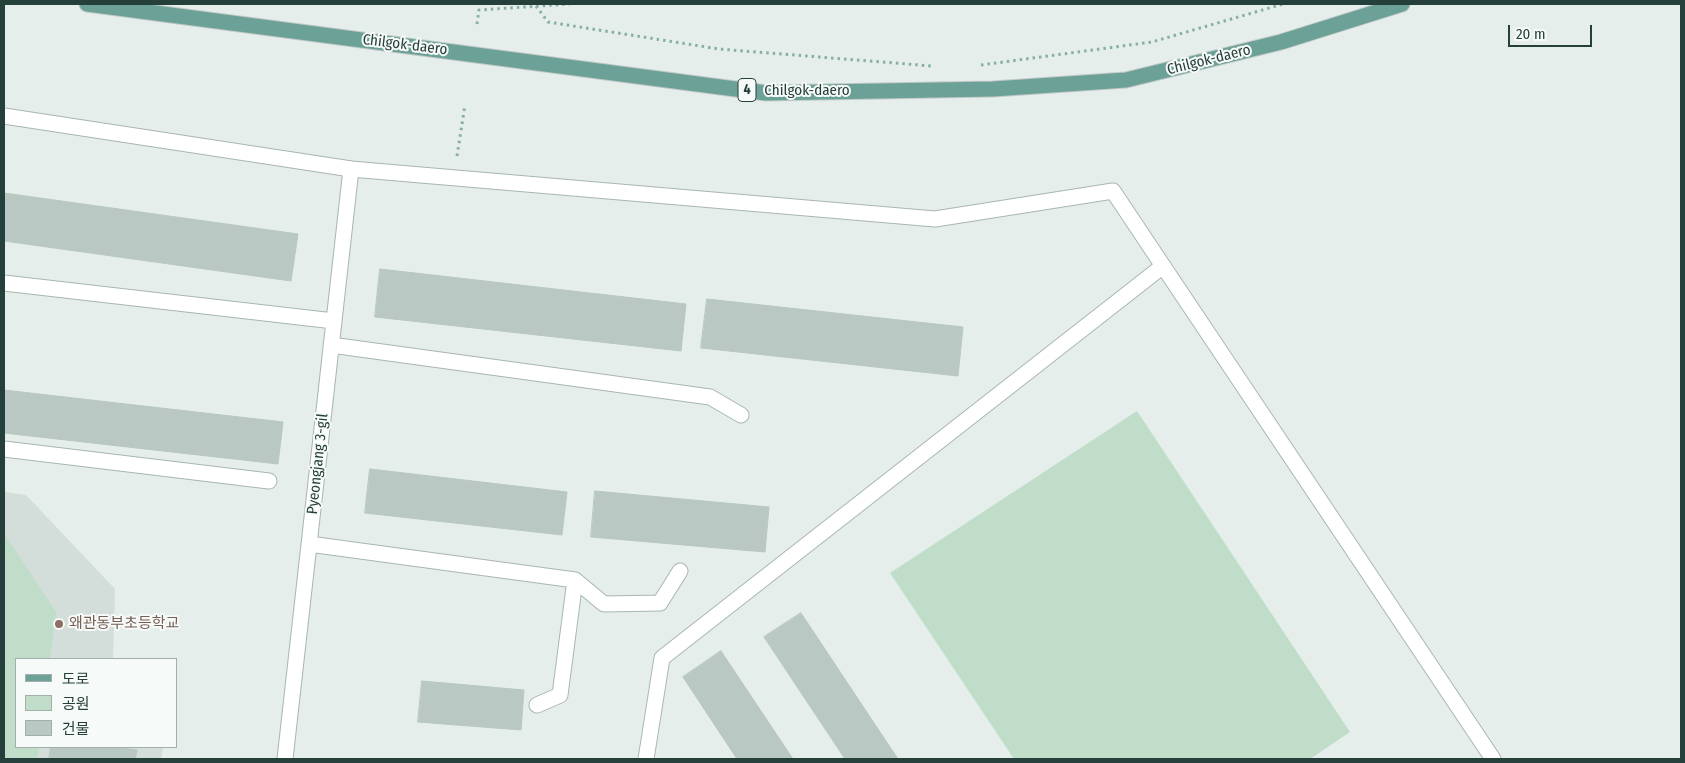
<!DOCTYPE html>
<meta charset="utf-8">
<style>
body{margin:0}
#map{position:relative;width:1685px;height:763px;overflow:hidden;background:#e5eeea;font-family:"Fira Sans Condensed","Noto Sans KR",sans-serif}
canvas{display:block}
.frame{position:absolute;inset:0;border:5px solid #253f3a;pointer-events:none}
.legend{position:absolute;left:15px;top:658px;width:162px;height:90px;box-sizing:border-box;background:#f6faf8;border:1px solid #a2afac;margin:0;padding:6px 9px;list-style:none;font-size:15px;color:#253f3a}
.legend li{display:flex;align-items:center;gap:10px;height:25px}
.legend b{width:25px;border:1px solid #a2afac}
.scale{position:absolute;left:1508px;top:25px;width:84px;height:22px;box-sizing:border-box;border:2px solid #253f3a;border-top:0;padding-left:6px;font-size:15px;line-height:18px;white-space:nowrap;color:#253f3a;-webkit-text-stroke:4px #f6faf8;paint-order:stroke}
</style>
<div id="map">
<canvas width="1685" height="763"></canvas>
<div class="frame"></div>
<ul class="legend">
<li><b style="height:6px;background:#6ca197"></b>도로</li>
<li><b style="height:14px;background:#bfddc9"></b>공원</li>
<li><b style="height:14px;background:#bac8c4"></b>건물</li>
</ul>
<div class="scale">20 m</div>
</div>
<script>
const c = document.querySelector('canvas').getContext('2d');
c.lineJoin = 'round';
function paint(path, color) { c.fillStyle = color; c.fill(path, 'evenodd'); }
function strokePath(path, color, width, dash) { c.strokeStyle = color; c.lineWidth = width; c.lineCap = dash ? 'butt' : 'round'; c.setLineDash(dash || []); c.stroke(path); }
function label(font, color, halo, rows, align = 'center') {
  c.font = font + ' "Fira Sans Condensed","Noto Sans KR",sans-serif'; c.lineWidth = 4; c.setLineDash([]); c.textBaseline = 'middle'; c.strokeStyle = halo; c.fillStyle = color; for (const [text, x, y, turn = 0] of rows) {
    c.save(); c.translate(x, y); c.rotate((+turn || 0) * Math.PI / 180); c.textAlign = isNaN(turn) ? turn : align; if (halo) c.strokeText(text, 0, 0); c.fillText(text, 0, 0); c.restore();
  }
}
paint(new Path2D(`
 M4,492l22,3 89,94 -2,70h-97v88h147l-2,12h-157z`), '#d3ddd9');
paint(new Path2D(`
 M1137,411l213,321 -40,27h-296l-124,-186z
 M4,533l52,79 -6,47h-34v88h23l-2,12h-33z`), '#bfddc9');
const building = new Path2D(`
 M4,193l294,41 -7,47 -287,-40z
 M380,269l306,35 -5,47 -306,-34z
 M707,299l256,28 -5,49 -257,-28z
 M4,390l279,32 -5,42 -274,-31z
 M370,469l197,23 -5,43 -197,-22z
 M595,491l174,16 -4,45 -174,-15z
 M801,613l97,146h-53l-81,-122z
 M721,651l72,108h-56l-54,-82z
 M422,681l102,9 -3,40 -103,-8z
 M51,747h61l25,3 -2,9h-86z`);
paint(building, '#bac8c4');
strokePath(building, '#b8c7c2', 1);
const minor = new Path2D(`
 M1163,266l330,493
 M4,283l330,38
 M331,345l379,52 31,18
 M4,449l265,32
 M309,544l266,36 -15,115 -23,10
 M575,580l29,24 56,-1 20,-32
 M285,759l66,-590`);
const tertiary = new Path2D(`
 M4,116l347,53 584,50 178,-28 50,75 -501,392 -16,101`);
const primary = new Path2D(`
 M87,4l679,89 227,-4 133,-9 155,-38 121,-38`);
strokePath(minor, '#a8b6b2', 17);
strokePath(tertiary, '#a8b6b2', 17);
strokePath(primary, '#c2c9c8', 17);
strokePath(new Path2D(`
 M536,6l12,16 171,27 213,17
 M477,24l2,-14 91,-6
 M981,65l171,-23 131,-38
 M457,156l8,-51`), '#87afa6', 3, [2.5, 4]);
strokePath(minor, '#fff', 15);
strokePath(tertiary, '#fff', 15);
strokePath(primary, '#6ca197', 15);
for (const [x, y, r, color] of [
 [59,624,5,"#8d6e63"]
]) { const dot = new Path2D(); dot.arc(x, y, r, 0, 2 * Math.PI); c.fillStyle = color; c.fill(dot); strokePath(dot, '#f6faf8', 2); }
for (const [x, y, w] of [
 [747,90,18]
]) { const box = new Path2D(); box.roundRect(x - w / 2, y - 11.5, w, 23, 4); c.fillStyle = '#f6faf8'; c.fill(box); strokePath(box, '#253f3a', 1); }
label('bold 14px', '#253f3a', null, [
 ["4",747,90]
]);
label('15px', '#253f3a', '#f6faf8', [
 ["Chilgok-daero",405,45,7],
 ["Chilgok-daero",1209,60,-14],
 ["Chilgok-daero",807,91],
 ["Pyeongjang 3-gil",318,464,-84]
]);
label('15px', '#785e54', '#f6faf8', [
 ["왜관동부초등학교",69,624]
], 'left');
</script>
